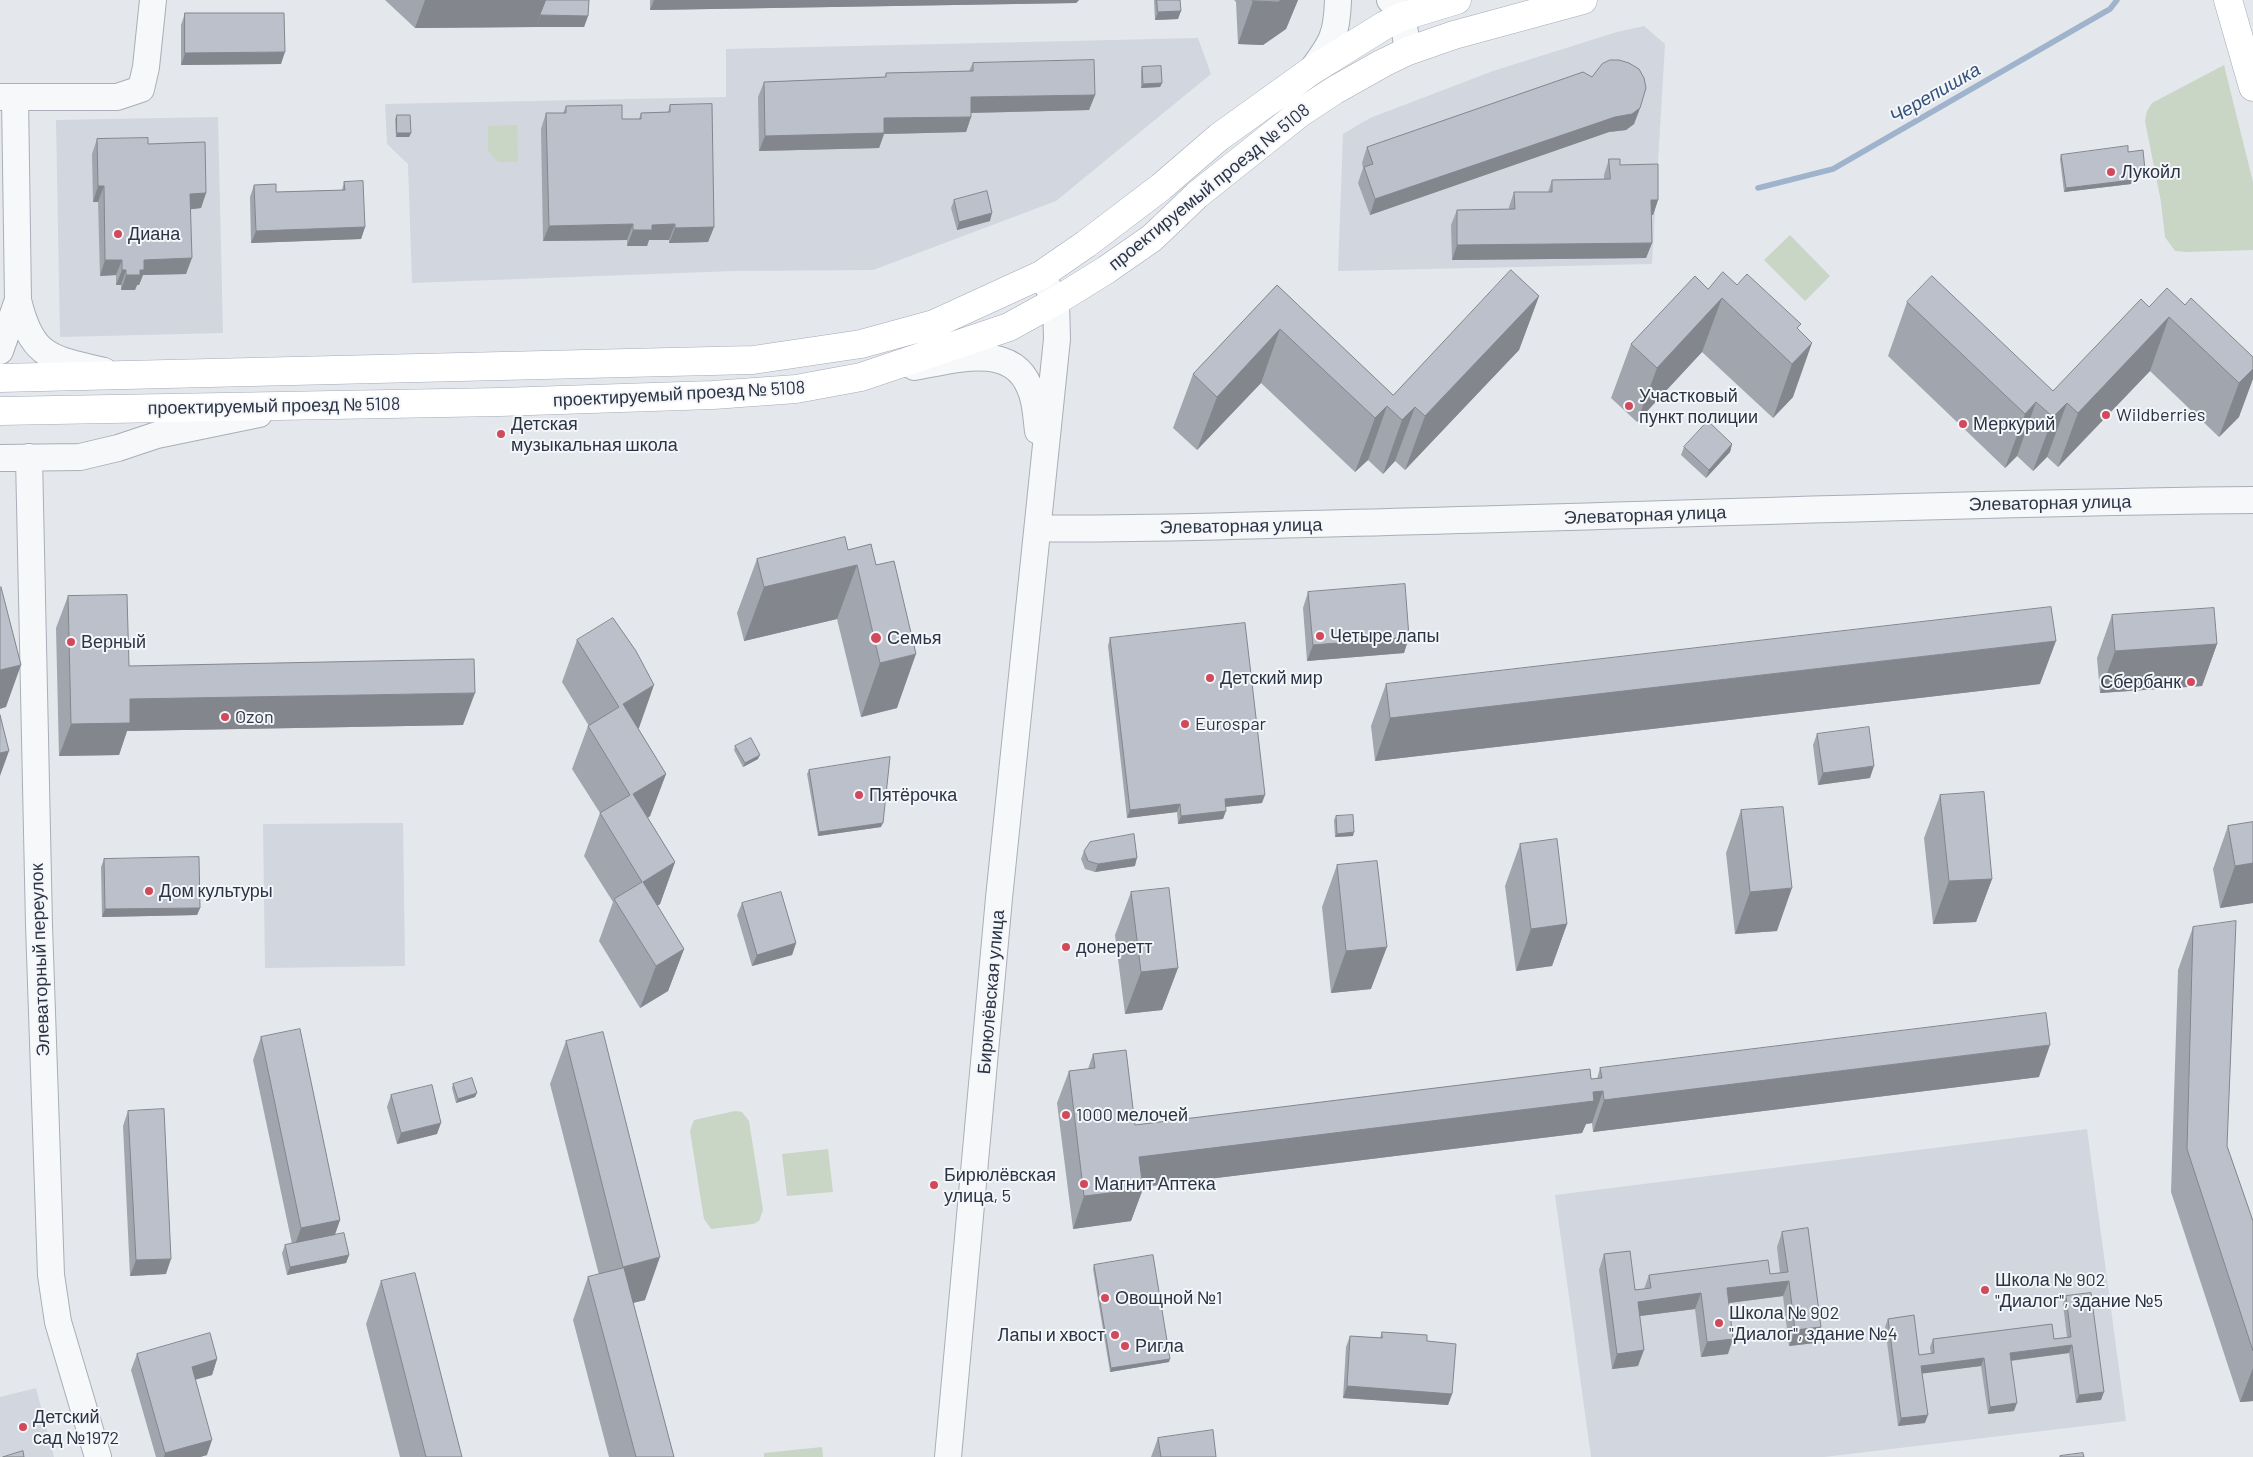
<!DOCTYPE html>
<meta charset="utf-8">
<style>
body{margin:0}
canvas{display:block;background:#e4e7ec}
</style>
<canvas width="2253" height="1457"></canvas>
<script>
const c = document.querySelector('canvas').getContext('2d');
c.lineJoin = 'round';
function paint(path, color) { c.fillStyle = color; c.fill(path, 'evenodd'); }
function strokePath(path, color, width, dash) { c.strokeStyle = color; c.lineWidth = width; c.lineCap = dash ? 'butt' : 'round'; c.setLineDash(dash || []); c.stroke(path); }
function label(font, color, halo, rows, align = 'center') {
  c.font = font + ' Barlow,sans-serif'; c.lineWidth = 4; c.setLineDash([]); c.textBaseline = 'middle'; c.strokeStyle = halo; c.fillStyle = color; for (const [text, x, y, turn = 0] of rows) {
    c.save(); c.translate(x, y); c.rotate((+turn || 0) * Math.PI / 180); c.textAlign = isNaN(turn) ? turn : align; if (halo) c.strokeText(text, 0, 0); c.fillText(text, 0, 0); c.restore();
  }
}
paint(new Path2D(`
 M1644,26l21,18 -13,220 -314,7 5,-137 27,-16 123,-47 124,-39z
 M1198,38l13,36 -155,127 -183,69 -140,1 -321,12 -4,-119 -21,-20 -2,-40 341,-7v-48z
 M218,117l5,216 -163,4 -4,-217z
 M403,823l2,143 -140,2 -2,-144z
 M2087,1129l39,292 -302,36h-233l-36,-262z
 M36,1388l18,69h-54v-60z`), '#d2d6de');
paint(new Path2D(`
 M2224,65l29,117v68l-66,2 -12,-1 -10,-14 -4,-35 -16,-81 2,-10 5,-8z
 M517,125l1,37h-20l-10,-11v-25z
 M1790,235l40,41 -25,25 -41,-41z
 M735,1111l7,1 7,9 14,89 -4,11 -6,3 -42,5 -7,-10 -2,-12 -12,-76 4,-11z
 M828,1149l5,43 -46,4 -5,-42z
 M822,1447l1,10h-59v-4z`), '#c9d6c5');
strokePath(new Path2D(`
 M1758,188l75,-19 277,-160 7,-9`), '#9fb4cc', 5.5);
const minor = new Path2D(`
 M1390,0c14,11 15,34 18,51
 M1311,71c21,-28 26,-36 27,-71
 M0,97h117l24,-8 5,-22 7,-67
 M15,97l3,203c14,59 33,58 86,71
 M0,351l18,-51
 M914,367c37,-6 96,-26 115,19 7,13 7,30 9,45
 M29,457l10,468 12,350 7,47 40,135
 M0,458l80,-1 38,-9 39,-13 102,-21
 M1038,528c89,2 179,-2 268,-4 316,-7 631,-21 947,-24
 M948,1457l51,-559 58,-559 -1,-38 -15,-26`);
const major = new Path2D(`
 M2228,0l25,87
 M0,378l753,-18 108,-16 73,-20 107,-49 45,-31 75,-57 58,-50 92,-66 74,-46 16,-8 56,-17
 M0,411l500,-9 213,-7 83,-6 65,-12 148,-50 47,-26 50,-31 46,-32 45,-43 103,-82 35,-23 48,-27 25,-12 46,-16 129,-35`);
strokePath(minor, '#a9aeb7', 28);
strokePath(major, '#a3abb8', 29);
strokePath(minor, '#f7f8fa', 26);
strokePath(major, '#fff', 28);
paint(new Path2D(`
 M385,0h204l-1,16 -4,11h-48l-121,1z
 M650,0h429l-3,3 -426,7z
 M1154,0h26l-2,19 -23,1z
 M1234,0h64l-12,29 -23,16 -25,-1 -2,-42z
 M185,13l96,51 -100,1v-40z
 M973,63l122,32 -6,15 -118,3v4l-5,15 -82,2 -5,14 -120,3 -1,-54 6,-15 121,-5 1,-4 83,-2z
 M1142,67l20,16 -2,4 -19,1v-17z
 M670,105l44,122 -6,15 -39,1v-3h-20l-2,6h-20v-6l-84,1 -2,-112 5,-16h17l3,-7 56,13h17l2,-6 27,-1z
 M1640,108l-6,16 -8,6 -17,2 -239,83 -12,-32 5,-15 -1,-5 5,-16z
 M397,115l14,18 -2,4h-13l-1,-18z
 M97,139l51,5 58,49 -5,15 -10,1 -5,65 -43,1 -4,10h-2l-2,5h-14v-5h-5v-10l-16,1 -2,-74h-5l-1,-48z
 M2128,152l17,18 -1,4 -12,2v4l-1,4 -67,8 -4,-33 1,-4z
 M1609,159l11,6 38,35 -5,15h-2l1,28 -6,15 -194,2 -1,-35 6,-15 52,-1v-2l5,-15h34l4,-12 52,-1v-4z
 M344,182l21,45 -4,12 -110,4 -1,-46 4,-12 22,7 66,-2z
 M954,200l36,21 -33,9 -6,-22z
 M1277,285l116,110 146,-99 -20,54 -114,120 -10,-9 -12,13 -15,-14 -13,12 -94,-89 -64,67 -24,-22 20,-54z
 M1737,285l61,45 -5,67 -20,21 -71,-66 -65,70 -26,-24 20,-54 77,-55z
 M1907,302l146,89 132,-86 68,52 -14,60 -20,20 -69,-66 -92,96 -11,-10 -14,14 -16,-15 -12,12 -117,-112z
 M1732,444l-2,8 -24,26 -25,-23 3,-8z
 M871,544l26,164 -36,9 -24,-98 -93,22 -7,-28 20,-54 91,-9z
 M1308,592l101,45 -5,16 -97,8 -4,-53z
 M68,596l61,70 334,59 -336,6 -8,24 -60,1 -3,-128z
 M2112,615l105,29 -15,42 -102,7 -3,-35z
 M1110,638l152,165 -37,4 -2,12 -45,5 -1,-12 -50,6 -19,-172z
 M577,640l62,88h-1l28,46 -16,42 -2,2 27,44 -15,42 -3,2 27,43 -16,42 -28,17 -41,-67 14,-39 -29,-46 16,-43 -28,-44 16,-43h1l-27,-44z
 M1386,684h654l-665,77 -4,-35z
 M1817,734l53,44 -52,7 -5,-40z
 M735,746l23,13 -15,8 -9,-17z
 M809,770l72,57 -63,9 -11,-62z
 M1940,795l52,84 -16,43 -43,2 -9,-86z
 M1741,810l36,121 -42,3 -9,-81z
 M1336,816l17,20 -18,1 -1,-17z
 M2253,822v81l-33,5 -7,-39 15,-43z
 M1520,844l47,80 -15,42 -36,5 -11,-85z
 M1084,851l51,15 -40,6 -10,-3 -4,-10z
 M104,859l96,49 -3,7 -95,2 -1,-50z
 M1337,865l34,124 -40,4 -9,-86z
 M1131,892l47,76 -16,42 -37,4 -10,-79z
 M742,903l54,40 -4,12 -40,11 -15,-51z
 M2193,927l34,219 26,75v180l-13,1 -69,-210 7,-222z
 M261,1037l79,183 -5,15 14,20 -3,8 -59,12 -5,-22 3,-8 7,-1 -39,-184z
 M566,1041l79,259 -12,3 41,154h-65l-36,-137 15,-43 11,-2 -49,-191z
 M1093,1054l42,71 462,-46 3,-11 439,9 -446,55 -1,-9 -6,1 -4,9 -439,54 -12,34 -58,8 -16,-126 12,-32 19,-2z
 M453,1084l22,13 -19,6 -4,-15z
 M391,1095l46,39 -40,10 -10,-37z
 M128,1111l38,163 -36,2 -7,-150z
 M1782,1232l33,111 -26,3 -6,-50 -54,7 -1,51 -27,3 -6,-48 -55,7 -2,50 -26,3 -13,-99 5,-16 31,36 9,-1 5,-14 121,-1 10,-1 -3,-26z
 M1094,1265l75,97 -59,10 -17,-103z
 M381,1281l81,176h-62l-34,-133z
 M2066,1296l35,104 -25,3 -7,-50 -58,8 3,50 -26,3 -7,-48 -59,7 3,50 -27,3 -13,-99 3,-8 31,36 12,-1 -1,-7 3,-8h121l13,-2 -4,-33z
 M1382,1332l45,9 25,53 -4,11 -105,-7 3,-51 4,-11 30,2z
 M137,1354l80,5 -5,16 -17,5 12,75 -7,2h-44l-25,-87z
 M1158,1438l58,19h-65z`), '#a1a5ae');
paint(new Path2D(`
 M425,0h121l-10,27 -121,1z
 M654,0h425l-3,3 -426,7z
 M1282,0h16l-12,29 -23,16 -25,-1 15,-43z
 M1181,11l-3,8 -23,1 3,-8z
 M540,15l48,1 -4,11h-48z
 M285,52l-4,12 -100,1 4,-12z
 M1162,83l-2,4 -19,1 2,-4z
 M1095,95l-6,15 -124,3 6,-16z
 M1640,108l-6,16 -8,6 -17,2 -239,83 5,-16z
 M971,117l-5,15 -82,2 -5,14 -120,3 6,-15 119,-18z
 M397,133h14l-2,4h-13z
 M2145,170l-1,4 -14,2 1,-4z
 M2132,180l-1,4 -67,8 2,-4z
 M98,186h6l-6,16h-5z
 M206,193l-5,15 -16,2 5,-16z
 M1651,200h7l-5,15h-8z
 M992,213l-2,8 -33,9 2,-8z
 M633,224l-6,16 -84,1 6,-15z
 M675,224l-6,16h-20l-2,6h-20l6,-16 19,-5z
 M365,227l-4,12 -110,4 5,-12z
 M714,227l-6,15 -39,1 6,-15z
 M1652,243l-6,15 -194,2 5,-15z
 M192,258l-6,16 -43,1 -4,10h-2l-2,5h-14l5,-15 18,-15z
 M105,260h17l-6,15 -16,1z
 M122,270h4l-5,15h-5z
 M1539,296l-20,54 -114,120 20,-54z
 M1722,298l-20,54 -65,70 20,-54z
 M2169,317l-19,54 -92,96 20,-54z
 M1280,329l-19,54 -64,67 20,-53z
 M1812,343l-19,54 -20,21 19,-54z
 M2253,369v10l-14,38 -20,20 20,-54z
 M2036,402l-19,54 -12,12 20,-54z
 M2067,403l-20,54 -14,14 20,-54z
 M1387,406l-19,54 -13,12 20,-54z
 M1415,407l-20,54 -12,13 19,-54z
 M1732,444l-2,8 -24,26 3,-8z
 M857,565l-20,54 -93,22 20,-54z
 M1409,637l-5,16 -97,8 6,-16z
 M2056,641l-16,43 -665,77 15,-43z
 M2217,644l-15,42 -102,7 15,-42z
 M916,654l-19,54 -36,9 19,-54z
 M21,665l-15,42 -6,2v-39z
 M654,685l-15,43 -32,19 16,-43z
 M475,693l-12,32 -336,6 -8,24 -60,1 12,-32 59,-25z
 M9,751l-9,25v-23z
 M760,755l-2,4 -15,8 2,-4z
 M1874,766l-4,12 -52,7 5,-12z
 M666,774l-16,42 -32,20 15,-42z
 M1265,795l-3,8 -40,4 3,-8z
 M1180,804l-3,8 -50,6 3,-8z
 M1226,811l-3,8 -45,5 3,-8z
 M883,823l-2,4 -63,9 1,-4z
 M1354,832l-1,4 -18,1 2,-3z
 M1137,858l-2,8 -40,6 3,-8z
 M675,862l-15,42 -31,19 14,-41z
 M2253,863v40l-33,5 15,-42z
 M1992,879l-16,43 -43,2 16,-43z
 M1792,888l-15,43 -42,3 15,-42z
 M200,908l-3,7 -95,2 3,-8z
 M1567,924l-15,42 -36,5 15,-42z
 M796,943l-4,12 -40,11 5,-11z
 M1387,947l-16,42 -40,4 15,-42z
 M684,949l-16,42 -28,17 16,-42z
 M1178,968l-16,42 -37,4 16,-42z
 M2050,1045l-11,32 -446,55 11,-32z
 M1603,1091l-11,32 -6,1 -4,9 -455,56 12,-32z
 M477,1093l-2,4 -19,6 2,-4z
 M441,1123l-4,11 -40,10 4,-11z
 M1143,1189l-12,32 -58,8 11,-33z
 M340,1220l-8,22 -39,8 8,-22z
 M349,1255l-3,8 -59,12 3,-8z
 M660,1257l-15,43 -38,9 16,-42z
 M171,1259l-5,15 -36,2 6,-16z
 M1789,1281l-6,15 -62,8 6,-16z
 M1701,1293l-6,16 -63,8 6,-15z
 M1821,1327l-6,16 -26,3 6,-16z
 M1733,1339l-5,15 -27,3 6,-15z
 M2072,1345l-3,8 -62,8 3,-8z
 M1644,1350l-6,16 -26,3 5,-15z
 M1984,1358l-3,8 -62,8 2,-8z
 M217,1359l-5,16 -26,7 6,-15z
 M1170,1359l-1,3 -59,10 1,-4z
 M2253,1368v33l-13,1z
 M1347,1386l105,8 -4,11 -105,-7z
 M2104,1392l-3,8 -25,3 3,-8z
 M2017,1403l-3,8 -26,3 2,-7z
 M1928,1415l-3,8 -27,3 3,-8z
 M212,1440l-5,15 -7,2h-36l1,-4z`), '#83868d');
const building = new Path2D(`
 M546,0h43l-1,16 -48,-1z
 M1157,0h23l1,11 -23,1z
 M1253,0h29l-4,2 -25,-1z
 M185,13h99l1,39 -100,1z
 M1094,60l1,35 -124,2v20l-87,1v15l-119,3 -1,-54 122,-5v-4l87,-2v-8z
 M1610,60h9l10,3 10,6 5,9 2,10 -6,20 -8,6 -17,3 -240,82 -11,-32 9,-3 -6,-17 216,-75 9,5 10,-13z
 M1161,66l1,17 -19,1 -1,-17z
 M712,104l2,123 -39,1v-4l-23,1v5h-19v-6l-84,2 -3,-113h20v-7l56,-1v14h19v-6l29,-1v-7z
 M397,115h13l1,18h-14z
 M148,138v6l57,-2 1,51 -16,1 2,64 -48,2v10h-4v5h-14v-5h-4v-10h-17l-1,-74h-6l-1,-47z
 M2128,146v6l15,-2 2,20 -14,2 1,8 -66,8 -5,-33z
 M1609,159h11v6l38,-1v36h-7l1,43 -195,2v-35l58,-1 -1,-17h38v-12l58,-1z
 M363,181l2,46 -109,4 -2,-46 22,-1v8l69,-2 -1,-8z
 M987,191l5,22 -33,9 -5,-22z
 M1511,270l28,26 -114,120 -10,-9 -13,13 -15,-14 -12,12 -95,-89 -63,68 -24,-23 84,-89 116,110z
 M1723,272l14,13 10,-11 54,50 -4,4 15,15 -20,21 -70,-66 -65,70 -26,-24 64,-68 13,13z
 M1932,276l121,115 88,-92 8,8 18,-19 18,17 6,-7 62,59v12l-14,14 -70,-66 -91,96 -11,-10 -14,14 -17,-15 -11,12 -118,-112z
 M1708,421l24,23 -23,26 -25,-23z
 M845,537l3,13 23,-6 5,21 18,-4 22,93 -36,9 -23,-98 -93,22 -7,-28z
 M1405,584l4,53 -96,8 -5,-53z
 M1,587l20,78 -21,5v-82z
 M127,595l2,71 345,-7 1,34 -345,6v24l-59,1 -3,-128z
 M2051,607l5,34 -666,77 -4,-34z
 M2214,608l3,36 -102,7 -3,-36z
 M613,618l23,33 18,34 -31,19 43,70 -33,20 42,68 -32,20 41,67 -28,17 -42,-67 28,-17 -42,-69 30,-18 -42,-69 31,-19 -42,-67z
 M1245,623l20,172 -40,4 1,12 -45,5 -1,-12 -50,6 -20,-172z
 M0,715l9,36 -9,2z
 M1869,727l5,39 -51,7 -6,-39z
 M751,738l9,17 -15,8 -10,-17z
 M890,757l-7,66 -64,9 -10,-62z
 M1984,792l8,87 -43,2 -9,-86z
 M1783,807l9,81 -42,4 -9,-82z
 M1353,815l1,17 -17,2 -1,-18z
 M2253,822v41l-18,3 -7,-40z
 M1134,834l3,24 -39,6 -10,-3 -4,-10 6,-9z
 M1557,839l10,85 -36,5 -11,-85z
 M199,857l1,51 -95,1 -1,-50z
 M1377,861l10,86 -41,4 -9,-86z
 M1169,888l9,80 -37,4 -10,-80z
 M781,892l15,51 -39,12 -15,-52z
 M2236,921l-9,225 26,75v130l-66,-202 6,-222z
 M2046,1013l4,32 -446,55 -1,-9 -10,1 1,9 -455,56 4,32 -59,7 -15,-125 26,-3 -2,-14 33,-4 9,75 455,-56 1,10 11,-1 -2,-10z
 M300,1029l40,191 -39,8 -40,-191z
 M603,1032l57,225 -37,10 -57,-226z
 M472,1078l5,15 -19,6 -5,-15z
 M432,1085l9,38 -40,10 -10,-38z
 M164,1109l7,150 -35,1 -8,-149z
 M1808,1228l13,99 -26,3 -6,-49 -62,7 6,51 -26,3 -6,-49 -63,9 6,48 -27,4 -13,-100 26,-3 5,39 16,-2 -2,-13 119,-15 2,14 18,-2 -6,-40z
 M344,1233l5,22 -59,12 -5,-22z
 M1153,1255l17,104 -59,9 -17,-103z
 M624,1268l50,189h-38l-48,-180z
 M415,1273l47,184h-36l-45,-176z
 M2091,1293l13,99 -25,3 -7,-50 -62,8 7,50 -27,4 -6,-49 -63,8 7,49 -27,3 -13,-99 26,-4 5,40 15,-2 -1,-14 119,-15 2,15 17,-2 -5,-41z
 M1382,1332l45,3v6l29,3 -4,50 -105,-8 3,-50 32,2z
 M210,1333l7,26 -25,8 20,73 -47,13 -28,-99z
 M1213,1430l3,27h-55l-3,-19z
 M23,1451l1,6h-21z
 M2083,1453l1,4h-24v-1z`);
paint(building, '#bbc0ca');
strokePath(building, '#83868d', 1);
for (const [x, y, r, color] of [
 [2111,172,5,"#d1495b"],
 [118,234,5,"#d1495b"],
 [1629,406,5,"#d1495b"],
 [2106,415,5,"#d1495b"],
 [1963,424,5,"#d1495b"],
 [501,434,5,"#d1495b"],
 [1320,636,5,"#d1495b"],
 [876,638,6,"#d1495b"],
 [71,642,5,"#d1495b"],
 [1210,678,5,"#d1495b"],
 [2191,682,5,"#d1495b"],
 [225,717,5,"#d1495b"],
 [1185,724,5,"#d1495b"],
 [859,795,5,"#d1495b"],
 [149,891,5,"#d1495b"],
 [1066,947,5,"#d1495b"],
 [1066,1115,5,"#d1495b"],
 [1084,1184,5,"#d1495b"],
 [934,1185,5,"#d1495b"],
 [1985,1290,5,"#d1495b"],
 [1105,1298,5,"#d1495b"],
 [1719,1323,5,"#d1495b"],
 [1115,1335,5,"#d1495b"],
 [1125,1346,5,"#d1495b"],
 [23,1427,5,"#d1495b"]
]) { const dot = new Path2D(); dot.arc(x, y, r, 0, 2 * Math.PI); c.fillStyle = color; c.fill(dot); strokePath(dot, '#f4f6f9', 2); }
label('18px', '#2b3445', '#f4f6f9', [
 ["Лукойл",2121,172],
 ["Диана",128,234],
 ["Участковый",1639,396],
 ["пункт полиции",1639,417],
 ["Wildberries",2116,415],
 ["Детская",511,424],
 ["музыкальная школа",511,445],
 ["Меркурий",1973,424],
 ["Четыре лапы",1330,636],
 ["Семья",887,638],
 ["Верный",81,642],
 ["Детский мир",1220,678],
 ["Сбербанк",2181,682,"right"],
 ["Ozon",235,717],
 ["Eurospar",1195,724],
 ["Пятёрочка",869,795],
 ["Дом культуры",159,891],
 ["донеретт",1076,947],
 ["1000 мелочей",1076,1115],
 ["Бирюлёвская",944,1175],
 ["улица, 5",944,1196],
 ["Магнит Аптека",1094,1184],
 ["Школа № 902",1995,1280],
 ["\"Диалог\", здание №5",1995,1301],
 ["Овощной №1",1115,1298],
 ["Школа № 902",1729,1313],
 ["\"Диалог\", здание №4",1729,1334],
 ["Лапы и хвост",1105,1335,"right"],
 ["Ригла",1135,1346],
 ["Детский",33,1417],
 ["сад №1972",33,1438]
], 'left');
label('18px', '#2b3445', '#f4f6f9', [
 ["проектируемый проезд № 5108",1209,187,-39],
 ["проектируемый проезд № 5108",679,394,-3],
 ["проектируемый проезд № 5108",274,406,-1],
 ["Элеваторная улица",2050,503,-1],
 ["Элеваторная улица",1645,515,-2],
 ["Элеваторная улица",1241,526,-1],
 ["Элеваторный переулок",40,960,-92],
 ["Бирюлёвская улица",991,992,-85]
]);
label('italic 19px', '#34527a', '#f4f6f9', [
 ["Черепишка",1935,93,-30]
]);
</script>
